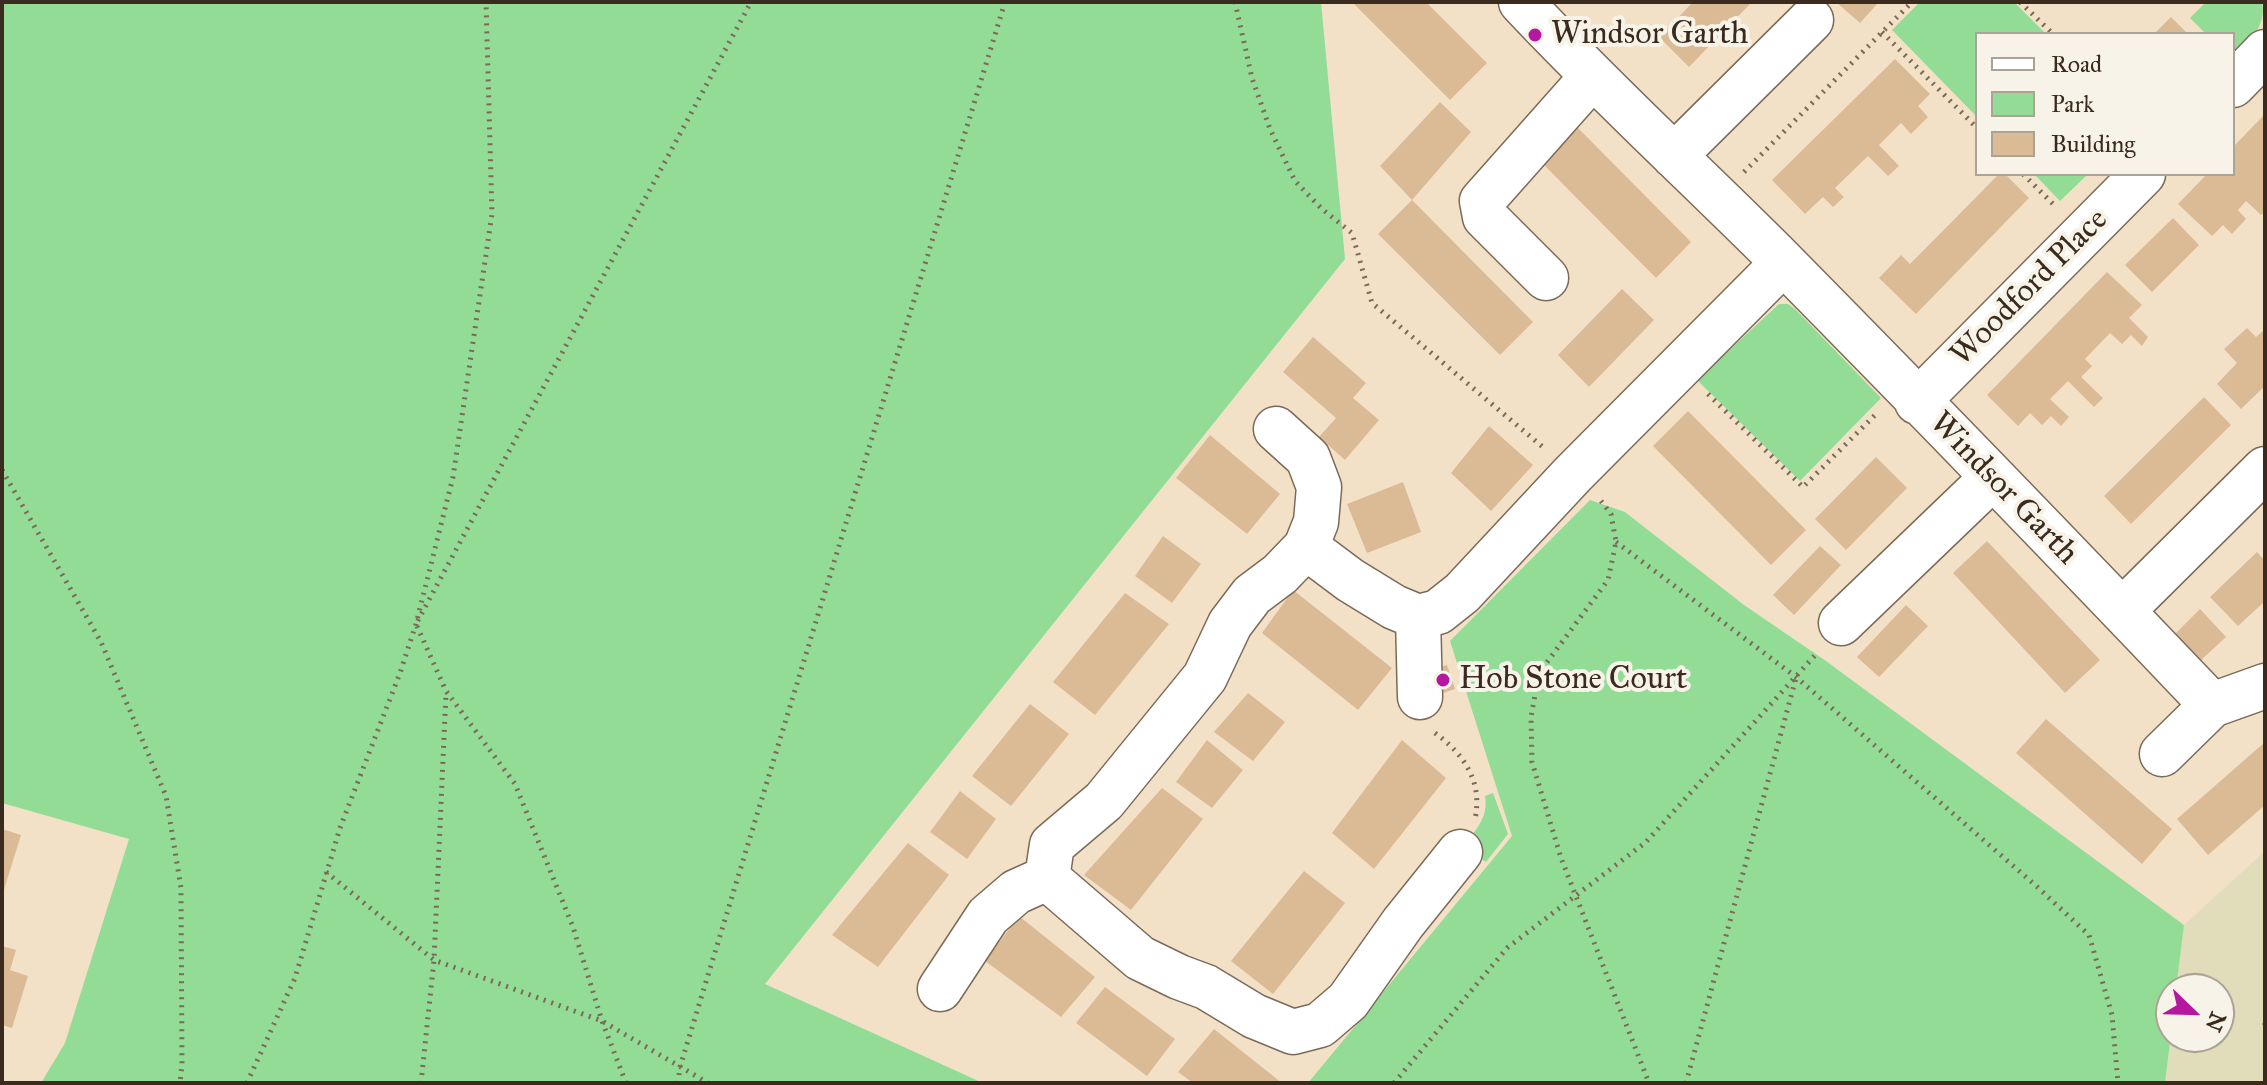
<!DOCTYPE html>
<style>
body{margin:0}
#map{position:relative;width:2267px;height:1085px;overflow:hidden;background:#f3e1c7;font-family:"IM FELL Great Primer",serif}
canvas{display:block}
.frame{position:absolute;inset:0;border:4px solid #3b2a1e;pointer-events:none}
.legend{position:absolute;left:1975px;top:32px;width:260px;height:144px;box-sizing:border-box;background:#f7f3e8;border:2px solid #aca397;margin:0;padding:10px 14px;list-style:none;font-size:24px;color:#3b2a1e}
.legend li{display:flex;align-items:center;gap:16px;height:40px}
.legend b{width:40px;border:2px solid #aca397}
.north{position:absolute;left:2155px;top:973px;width:80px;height:80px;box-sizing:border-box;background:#f7f3e8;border:2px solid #aca397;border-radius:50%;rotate:113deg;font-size:22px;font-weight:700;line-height:32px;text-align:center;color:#3b2a1e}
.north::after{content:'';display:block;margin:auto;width:28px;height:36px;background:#b5179e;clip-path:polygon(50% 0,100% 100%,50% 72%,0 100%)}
</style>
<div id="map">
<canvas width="2267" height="1085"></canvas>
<div class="frame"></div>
<ul class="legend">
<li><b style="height:10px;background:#fff"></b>Road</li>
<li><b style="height:22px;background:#93dc96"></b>Park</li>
<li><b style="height:22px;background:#dbbb95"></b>Building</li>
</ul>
<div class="north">N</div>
</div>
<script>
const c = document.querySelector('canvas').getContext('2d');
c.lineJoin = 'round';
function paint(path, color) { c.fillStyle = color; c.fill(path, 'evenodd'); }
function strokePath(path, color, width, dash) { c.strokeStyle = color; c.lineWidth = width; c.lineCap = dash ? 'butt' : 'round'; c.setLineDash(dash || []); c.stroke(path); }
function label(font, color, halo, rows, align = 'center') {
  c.font = font + ' "IM FELL Great Primer",serif'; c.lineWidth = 8; c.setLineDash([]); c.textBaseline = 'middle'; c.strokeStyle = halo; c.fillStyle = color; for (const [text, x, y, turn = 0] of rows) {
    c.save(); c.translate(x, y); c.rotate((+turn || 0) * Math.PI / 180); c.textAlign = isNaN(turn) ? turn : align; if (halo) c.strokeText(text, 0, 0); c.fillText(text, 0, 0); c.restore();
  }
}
paint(new Path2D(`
 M2265,851v232h-100l6,-49v3h48v-48h-43l8,-64z`), '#e1dcba');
paint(new Path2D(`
 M2,2h1319l24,257 -580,725 218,99h-942l24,-40 64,-204 -127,-36z
 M1920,2h94l32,32h-69v83l-85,-87z
 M2206,2h56c5,25 -13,39 -29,54v-22h-27l-16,-16z
 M2034,174h54l-28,27z
 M1779,304h9l7,5 86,89 -81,83 -103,-101z
 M1590,500l35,12 119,93 82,56 358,264 -8,64h-5v45l-6,49h-857l204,-247 -62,-195z
 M1493,793l15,41 -22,28 -23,-15c12,-16 26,-30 22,-51z`), '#93dc96');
paint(new Path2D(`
 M1352,2h74l61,61 -37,37z
 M1693,2h59l-63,65 -30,-30z
 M1836,2h43l-19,21z
 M2171,17l17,17h-34z
 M1895,59l35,35 -12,12 10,11 -17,17 -10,-11 -22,22 20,21 -11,10 -20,-20 -33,32 9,9 -11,10 -10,-10 -18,17 -33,-34z
 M1440,102l31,30 -59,68 -32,-34z
 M2265,114v98l-4,3 -15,-14 -8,9 8,9 -14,15 -9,-9 -11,11 -34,-32 29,-30h26v-27z
 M1578,128l113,114 -35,36 -113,-114z
 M1999,174h6l24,24 -113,116 -37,-36 22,-23 9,9z
 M1412,200l121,122 -33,33 -122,-121z
 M2173,218l26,27 -47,47 -27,-27z
 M2107,272l35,33 -13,13 19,19 -6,9 -11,-11 -9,9 -12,-11 -25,26 7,7 -11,11 22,21 -9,9 -26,-26 -18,18 19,18 -8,9 -10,-10 -9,9 -12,-12 -12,13 -31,-31z
 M1622,289l32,31 -65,67 -31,-32z
 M2247,328l9,9 9,-8v57l-24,23 -24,-25 20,-21 -13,-14z
 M1313,337l53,46 -13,15 26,22 -34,40 -26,-23 17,-19 -53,-46z
 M2204,397l27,28 -100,99 -27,-28z
 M1688,411l118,119 -35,35 -118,-119z
 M1489,426l44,39 -42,46 -40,-38z
 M1210,435l70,59 -33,40 -71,-56z
 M1876,457l31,31 -61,62 -31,-31z
 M1403,482l18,50 -54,21 -20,-49z
 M1163,536l38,28 -29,39 -37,-27z
 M1987,541l113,119 -35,33 -112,-120z
 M1820,546l21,19 -47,50 -21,-20z
 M2257,552l8,9v40l-27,25 -28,-29z
 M1293,590l99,78 -34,42 -96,-77z
 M1125,593l44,31 -74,91 -42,-33z
 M1906,605l22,21 -49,51 -22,-20z
 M2200,609l26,28 -26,24 -25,-27z
 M1447,665l8,24 -18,6 -7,-25z
 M1248,693l37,29 -32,39 -39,-29z
 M1030,704l39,30 -58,72 -39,-30z
 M2046,719l126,110 -30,35 -126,-111z
 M1207,740l36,30 -31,38 -36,-26z
 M1402,740l44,38 -72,91 -42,-36z
 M2265,742v63l-57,50 -31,-36z
 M1162,788l41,31 -72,91 -47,-35z
 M960,791l36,28 -29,40 -37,-27z
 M2,829l19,6 -18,58h-1z
 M908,843l41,32 -71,92 -46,-32z
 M1304,871l41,32 -72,91 -42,-33z
 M1019,916l76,61 -34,40 -76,-56z
 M2,946l14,4 -6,20 18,6 -16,52 -10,-3z
 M1105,987l70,52 -28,37 -71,-53z
 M1214,1029l68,54h-89l-15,-11z`), '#dbbb95');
const minor = new Path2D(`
 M1521,2c84,90 175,173 262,260 144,146 287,294 429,443l53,-19
 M2233,85l32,-33
 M1674,156l137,-136
 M1546,278l-61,-61 -3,-16 110,-124
 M1917,402l226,-228
 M1276,429l32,29 11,29 -3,35 -10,25 -26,27 -28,21 -22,29 -25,53 -101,124 -52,44 -5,33 93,80 39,19 27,10 48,29 39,16 27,-7 28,-24 55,-78 57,-71
 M1306,547l44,33 44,27 24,10 20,-5 24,-19 111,-119 210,-211
 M2122,611l143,-142
 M1418,617l2,80
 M1841,623l152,-146
 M2162,754l50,-49
 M940,989l48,-73 28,-24 31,-14`);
strokePath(minor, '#7b6a59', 47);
strokePath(new Path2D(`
 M1235,2l17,76 18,51 25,52 27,28 30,24 20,70 172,145
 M2020,2l33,32
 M1882,32l95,96
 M1744,172l168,-170
 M2023,174l33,33
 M1708,394l95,93 74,-74
 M2,470l99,172 65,154 15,92 1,176 -2,19
 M1601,501l10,13 5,28 -8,38 -69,93 -8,44 1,45 29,96 88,225
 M1616,542l180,135 238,207 55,51 23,80 6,68
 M1435,733c29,21 48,49 40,86
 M326,872l108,88 168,61 106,62
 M2265,1023v7
 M247,1083l48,-105 45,-150 60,-155 16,-49 37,-147 39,-263 -6,-212
 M421,1083l13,-123 12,-267
 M626,1083l-24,-62 -29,-94 -58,-143 -69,-93 -30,-67 335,-622
 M678,1083l2,-16 325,-1065
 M1394,1083l113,-135 139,-106 172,-190
 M1686,1083l110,-405`), '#7b6a59', 5, [2, 6]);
strokePath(minor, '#fff', 44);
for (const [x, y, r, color] of [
 [1535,35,8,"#b5179e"],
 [1443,680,8,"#b5179e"]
]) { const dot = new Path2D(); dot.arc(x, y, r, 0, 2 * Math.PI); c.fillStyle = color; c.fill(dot); strokePath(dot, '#f7f3e8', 3); }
label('32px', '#3b2a1e', '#f7f3e8', [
 ["Windsor Garth",1551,35],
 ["Hob Stone Court",1459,680]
], 'left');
label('32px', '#3b2a1e', '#f7f3e8', [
 ["Woodford Place",2030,288,-45],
 ["Windsor Garth",2003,489,46]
]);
</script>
